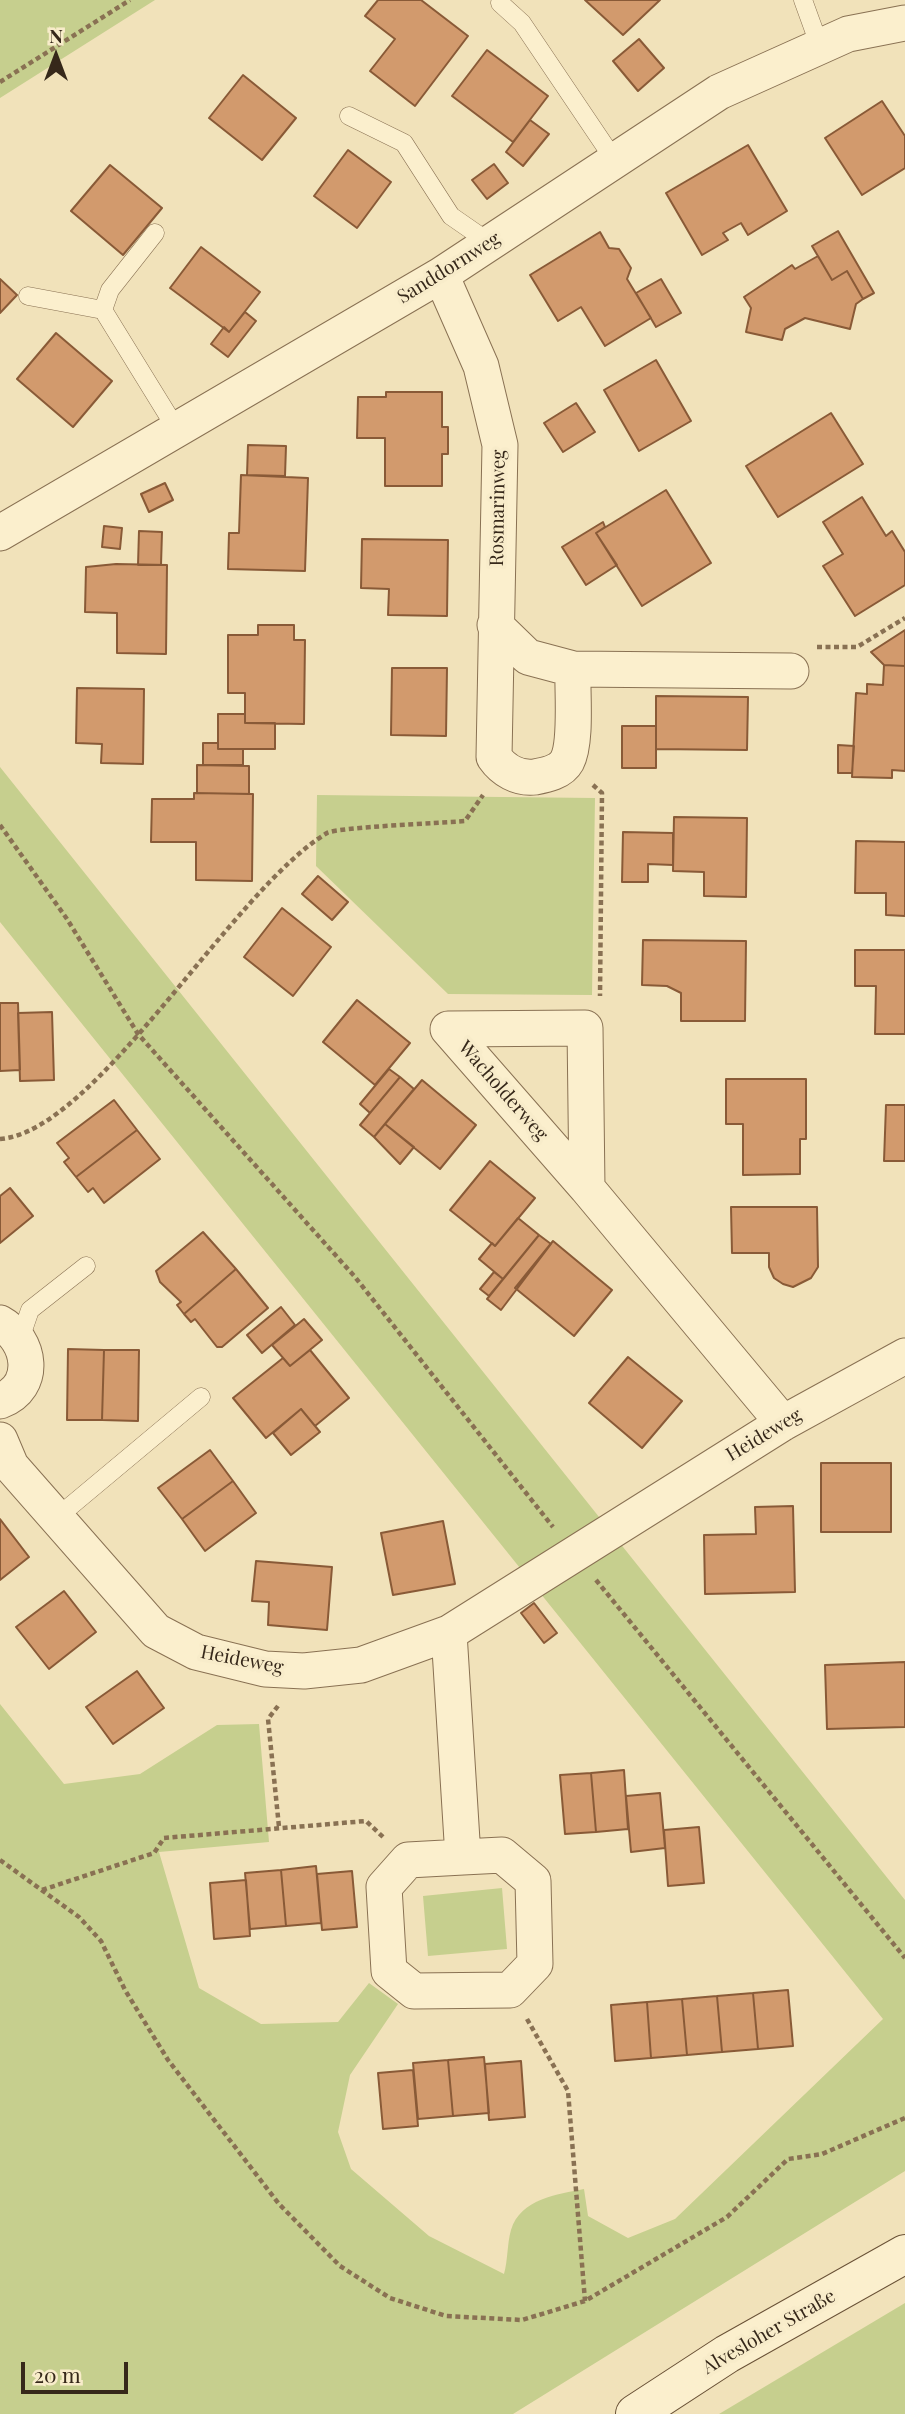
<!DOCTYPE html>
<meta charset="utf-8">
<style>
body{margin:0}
#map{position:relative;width:905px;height:2414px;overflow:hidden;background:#f1e2ba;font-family:"Playfair Display",serif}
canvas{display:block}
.north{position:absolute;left:21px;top:21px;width:70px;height:70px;-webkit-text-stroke:5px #f8ecca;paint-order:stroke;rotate:0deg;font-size:19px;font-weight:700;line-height:28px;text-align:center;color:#36281a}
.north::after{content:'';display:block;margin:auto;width:24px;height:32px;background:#36281a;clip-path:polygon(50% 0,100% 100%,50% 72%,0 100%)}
.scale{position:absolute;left:21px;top:2362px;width:107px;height:32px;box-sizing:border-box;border:4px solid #36281a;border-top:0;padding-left:9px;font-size:21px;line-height:24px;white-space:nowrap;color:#36281a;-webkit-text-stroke:5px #f8ecca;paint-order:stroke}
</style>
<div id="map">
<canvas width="905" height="2414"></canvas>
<div class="north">N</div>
<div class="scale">20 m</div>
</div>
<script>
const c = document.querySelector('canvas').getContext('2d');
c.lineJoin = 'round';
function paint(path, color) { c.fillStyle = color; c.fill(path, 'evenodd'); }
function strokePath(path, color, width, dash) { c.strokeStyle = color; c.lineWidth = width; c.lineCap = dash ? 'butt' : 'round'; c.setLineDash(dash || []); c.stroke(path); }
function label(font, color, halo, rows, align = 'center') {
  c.font = font + ' "Playfair Display",serif'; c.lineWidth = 7; c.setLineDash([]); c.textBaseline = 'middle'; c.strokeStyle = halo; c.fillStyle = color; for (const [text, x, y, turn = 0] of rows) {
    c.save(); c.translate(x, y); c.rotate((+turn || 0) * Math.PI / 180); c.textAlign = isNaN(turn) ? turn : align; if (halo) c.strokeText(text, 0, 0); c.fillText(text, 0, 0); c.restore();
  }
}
paint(new Path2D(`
 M0,0h155l-155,98z
 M0,767l905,1133v271l-392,243h-513v-710l64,80 76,-10 77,-49 42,-1 10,118 -110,10 40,136 62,36 77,-2 31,-39 29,21 -48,71 -12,57 13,37 78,67 75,38c4,-14 3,-30 7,-44 9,-31 47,-36 73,-41l4,27 40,22 47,-19 208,-200 -883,-1097z
 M317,795l278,3 -3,197 -144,-1 -132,-128z
 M502,1888l5,61 -79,7 -5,-60z
 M905,2303v111h-186z`), '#c6cf8e');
const building = new Path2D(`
 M378,0h43l47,36 -53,70 -45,-35 25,-32 -30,-23z
 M585,0h75l-37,35z
 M639,39l25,29 -26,23 -25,-30z
 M487,50l61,46 -35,46 -61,-46z
 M243,75l53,43 -34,42 -53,-42z
 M882,101l23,35v32l-43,27 -37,-57z
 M530,120l19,14 -26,32 -17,-14z
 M748,145l39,66 -39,24 -7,-12 -18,10 5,7 -26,15 -36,-62z
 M348,150l43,32 -34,46 -43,-32z
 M494,164l14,19 -21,16 -15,-19z
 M110,165l52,43 -39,47 -52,-44z
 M838,231l36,62 -11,6 -16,-28 -15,9 -20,-34z
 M600,232l9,16 10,1 12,19 -4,11 24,39 -46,28 -24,-39 -23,14 -28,-46z
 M201,247l59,45 -31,40 -59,-44z
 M818,256l14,24 15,-9 16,28 -7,5 -6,25 -45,-11 -20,11 -3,11 -36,-8 5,-24 -7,-11 48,-32 3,4z
 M0,279l17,16 -17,18z
 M661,279l20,34 -25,14 -20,-34z
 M245,312l11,9 -28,36 -17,-13 13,-17 5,5z
 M56,333l56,48 -39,46 -56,-48z
 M656,360l35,61 -52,30 -35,-61z
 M386,392h56v35h6v27h-6v32h-57v-48h-28l1,-41h28z
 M576,403l19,29 -32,20 -19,-29z
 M831,413l32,51 -85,53 -32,-51z
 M248,445l38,1 -1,30 -38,-1z
 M241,475l67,3 -3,93 -77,-2 1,-36h10z
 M165,483l8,17 -24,12 -8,-18z
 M666,490l45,73 -69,43 -46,-73z
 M862,497l24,39 6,-5 13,21v33l-50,31 -32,-50 20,-12 -20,-32z
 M603,522l2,5 -9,6 21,32 -31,20 -24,-38z
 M104,526l18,2 -2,21 -18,-2z
 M139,531l23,1 -1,33h-23z
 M362,539l86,1 -1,76 -59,-1 1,-26 -28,-1z
 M116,564l51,1 -1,89 -49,-1v-40l-32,-1 1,-45z
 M258,625h36v15h11l-1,84 -59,-1v-30h-17v-58h30z
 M905,630v36l-21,-1 -13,-13z
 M884,665l21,1v105l-13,-1v8l-40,-1 4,-84 11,1v-10l16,1z
 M392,668h55l-1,68 -55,-1z
 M77,688l67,1 -1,75 -42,-1 1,-19 -26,-1z
 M656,696l92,1 -1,53 -91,-1z
 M218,714h27v9h30v26h-57z
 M622,726h34v42h-34z
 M203,743h15v6h25v16h-40z
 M838,745l16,1 -2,27h-14z
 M197,765l52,1v28l-52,-1z
 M194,793l59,1 -1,87 -56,-1v-38h-45l1,-43h42z
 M674,817l73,1 -1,79 -42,-1v-24l-31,-1z
 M623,832l50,1v32l-25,-1v18h-26z
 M856,841l49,1v74l-19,-1v-22h-31z
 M318,876l30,26 -16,18 -30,-26z
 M282,908l49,39 -38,49 -49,-39z
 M643,940l103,1 -1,80h-64v-28l-14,-7 -25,-1z
 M855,950h50v84h-30l1,-48h-21z
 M357,1000l53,43 -35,42 -52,-43z
 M0,1003h18l2,67 -20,1z
 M52,1012l2,68 -34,1 -2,-68z
 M389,1069l11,8 -30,36 -10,-9z
 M400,1077l14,12 -40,48 -14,-12z
 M726,1079h80v60h-6v35l-57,1v-51h-17z
 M422,1080l54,45 -36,44 -55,-45z
 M114,1100l23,30 -61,47 -12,-15 5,-4 -12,-15z
 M886,1105h19v56h-21z
 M385,1124l29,23 -14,17 -26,-27z
 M137,1130l23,29 -56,44 -11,-15 -5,4 -12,-15z
 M490,1161l45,37 -40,48 -45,-36z
 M10,1188l23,28 -33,27v-47z
 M731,1207h86l1,60 -7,11 -18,9 -10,-3 -9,-6 -5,-11v-14h-37z
 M518,1218l21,17 -36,44 -24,-20 13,-16 3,3z
 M203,1232l33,37 -52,45 -7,-9 4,-3 -21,-20 -4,-11z
 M539,1235l12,9 -50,66 -14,-11z
 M553,1241l59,49 -38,46 -59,-48z
 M236,1269l32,39 -46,39h-5l-22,-28 -4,3 -7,-8z
 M494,1272l9,7 -14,17 -9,-7z
 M281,1307l14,18 -33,28 -15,-18z
 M304,1319l18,21 -32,26 -18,-21z
 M68,1349l36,1 -2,70h-35z
 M104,1350h35l-1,71 -36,-1z
 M310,1350l39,48 -34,28 -14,-17 -35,29 -33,-40 50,-40 7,8z
 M628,1357l54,44 -40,47 -53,-45z
 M301,1409l19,23 -29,23 -18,-22z
 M210,1450l23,31 -51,38 -24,-31z
 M821,1463h70v69h-70z
 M233,1481l23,32 -51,38 -23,-32z
 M793,1506l2,86 -90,2 -1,-59 52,-1 -1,-27z
 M0,1519l29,38 -29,23z
 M443,1521l12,63 -62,11 -12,-62z
 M256,1561l76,6 -5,63 -59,-5 1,-23 -17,-1z
 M64,1591l32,41 -47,37 -33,-42z
 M534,1603l23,30 -13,10 -23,-30z
 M905,1662v65l-78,2 -2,-64z
 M137,1671l27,37 -51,36 -27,-37z
 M624,1770l4,59 -32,3 -5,-59z
 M591,1773l5,59 -31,2 -5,-59z
 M660,1793l5,55 -34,4 -5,-56z
 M699,1827l5,56 -36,3 -4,-56z
 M316,1866l5,57 -35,3 -5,-56z
 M281,1870l5,56 -36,3 -5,-56z
 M352,1871l5,56 -35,3 -5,-56z
 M246,1880l4,56 -36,3 -4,-56z
 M788,1990l5,56 -35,3 -5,-56z
 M753,1993l5,56 -36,3 -5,-56z
 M717,1996l5,56 -35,3 -5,-56z
 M682,1999l5,56 -36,3 -4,-56z
 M647,2002l4,56 -36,3 -4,-56z
 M484,2057l5,56 -36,3 -5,-56z
 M448,2060l5,56 -35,3 -5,-56z
 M521,2061l4,56 -36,3 -4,-56z
 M413,2070l5,56 -35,3 -5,-56z`);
paint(building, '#d29a6d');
strokePath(building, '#895a37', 2);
const lane = new Path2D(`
 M803,0l17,47
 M500,3l22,20 93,138
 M349,116l55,27 47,73 39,27
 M28,296l75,14 74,120
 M103,310l7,-20 45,-57
 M20,1339l10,-29 56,-44
 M55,1519l146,-122`);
const street = new Path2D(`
 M441,275l40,91 19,79 -6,312c9,13 24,22 41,20 11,-2 26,-5 32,-16 10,-19 5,-70 6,-92l-45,-12 -33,-32
 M0,533l441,-258 278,-183 129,-58 57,-11
 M573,669l218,2
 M587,1188l-2,-160 -137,1 139,159 196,235
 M0,1323c31,17 38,64 0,78
 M0,1440l11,26 145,165 40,21 69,17 39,2 57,-6 88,-32
 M463,1857l-55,3 -24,27 5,84 25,20 96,-1 25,-26 -2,-83 -31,-26 -39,2 -14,-224 334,-210 122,-67`);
const secondary = new Path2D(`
 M635,2414l92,-60 178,-100`);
strokePath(lane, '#897153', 19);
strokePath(street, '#897153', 37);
strokePath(secondary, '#6a5237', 40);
strokePath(new Path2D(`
 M0,82l130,-82
 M817,647h40l48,-29
 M593,785l9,8 -2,203
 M0,825l67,94 71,115 217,243 198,250
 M0,1139c96,-7 232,-249 327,-306 11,-6 116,-10 138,-12l18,-26
 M596,1580l309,378
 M278,1706l-10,13 11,108
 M0,1860l79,57 22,24 24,49 43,70 111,144 61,62 50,32 56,18 76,4 63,-19 142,-84 61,-58 34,-5 83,-36
 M42,1890l112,-37 10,-15 202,-17 17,16
 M527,2019l41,72 17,210`), '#897153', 4.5, [5, 3.5]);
strokePath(lane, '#fbefcd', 18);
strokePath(street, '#fbefcd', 35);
strokePath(secondary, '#fbefcd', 38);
label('19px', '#36281a', '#f8ecca', [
 ["Sanddornweg",449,268,-32],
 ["Rosmarinweg",498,508,-89],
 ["Wacholderweg",503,1091,49],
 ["Heideweg",764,1435,-31],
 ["Heideweg",242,1660,11],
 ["Alvesloher Straße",769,2332,-30]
]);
</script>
